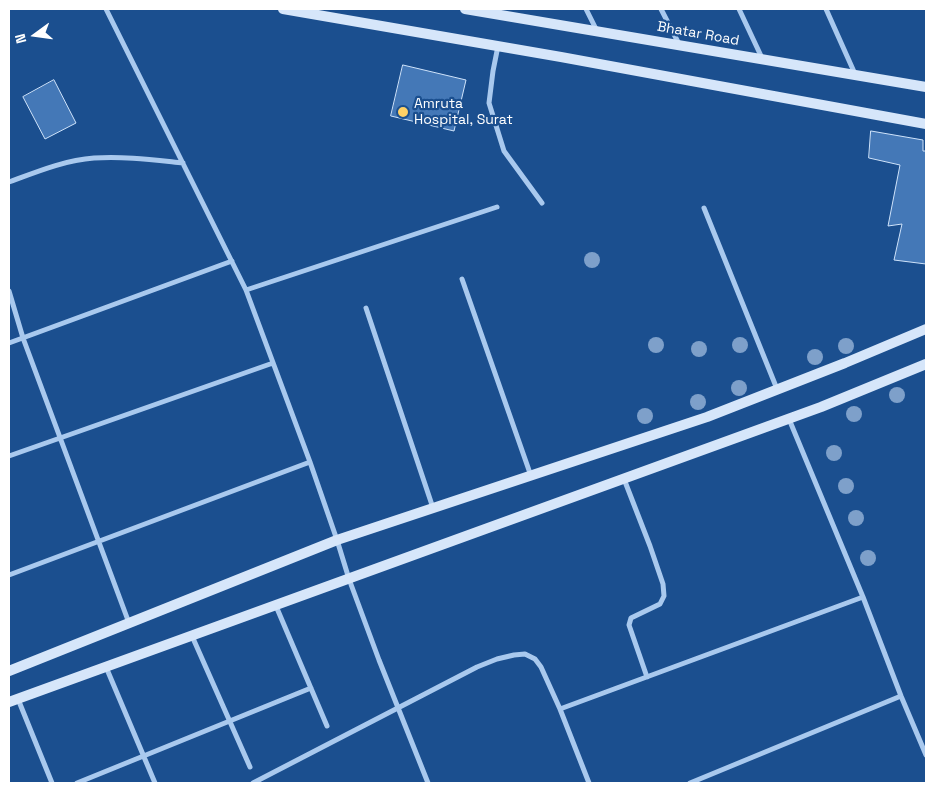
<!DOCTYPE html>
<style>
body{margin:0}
#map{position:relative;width:935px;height:792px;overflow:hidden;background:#1b4f8f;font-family:"Space Grotesk",sans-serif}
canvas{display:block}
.frame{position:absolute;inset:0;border:10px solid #fff;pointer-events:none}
.north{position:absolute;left:10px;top:10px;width:50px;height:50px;-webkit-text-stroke:4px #1b4f8f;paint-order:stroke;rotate:256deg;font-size:14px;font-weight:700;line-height:20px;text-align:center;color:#fff}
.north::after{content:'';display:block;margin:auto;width:18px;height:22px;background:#fff;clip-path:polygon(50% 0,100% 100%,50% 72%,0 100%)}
</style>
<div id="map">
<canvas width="935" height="792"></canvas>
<div class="frame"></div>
<div class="north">N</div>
</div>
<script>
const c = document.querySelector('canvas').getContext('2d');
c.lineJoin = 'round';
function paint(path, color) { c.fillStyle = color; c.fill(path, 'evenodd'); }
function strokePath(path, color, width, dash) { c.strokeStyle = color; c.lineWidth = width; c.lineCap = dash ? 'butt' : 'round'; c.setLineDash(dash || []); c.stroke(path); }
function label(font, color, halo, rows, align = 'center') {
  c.font = font + ' "Space Grotesk",sans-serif'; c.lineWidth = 4.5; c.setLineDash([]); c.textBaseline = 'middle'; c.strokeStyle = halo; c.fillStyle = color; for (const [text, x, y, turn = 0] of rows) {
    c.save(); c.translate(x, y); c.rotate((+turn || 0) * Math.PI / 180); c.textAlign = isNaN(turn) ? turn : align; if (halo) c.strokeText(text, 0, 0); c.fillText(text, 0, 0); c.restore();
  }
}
const building = new Path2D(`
 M403,65l63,15 -12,51 -63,-15z
 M54,80l22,43 -31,16 -22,-42z
 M871,131l52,9v11h3v113l-32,-4 8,-36 -14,2 12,-61 -31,-7z`);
paint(building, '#4478b7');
strokePath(building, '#cfe3fa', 1);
strokePath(new Path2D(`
 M106,9l140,281 64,172 27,78 12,39 30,81 49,123
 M586,9l11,22
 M661,9l18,35
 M739,9l23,49
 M826,9l29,65
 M498,46l-5,25 -4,32 15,48 38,52
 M9,182c27,-10 56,-22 85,-24 30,-2 60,2 89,5
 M704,208l73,181
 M462,279l69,197
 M246,290l251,-83
 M9,291l14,47 106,285
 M366,308l67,200
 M9,343l223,-82
 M789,419l74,178 38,99 25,59
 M9,456l264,-93
 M624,479l26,67 13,38 1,12 -4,8 -29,14 -2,7 18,52
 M9,575l301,-113
 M276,606l51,120
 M192,636l58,131
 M106,667l49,116
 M18,699l34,84
 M560,709l303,-112
 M77,783l234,-95
 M253,783l224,-116 20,-8 17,-4 11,-1 10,5 6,8 19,42 29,74
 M690,783l211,-87`), '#a9c9ee', 5);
strokePath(new Path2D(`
 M283,9l278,48 365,67
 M465,9l461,78
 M9,671l328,-131 370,-123 138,-54 81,-34
 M9,702l812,-295 105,-43`), '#d6e6fa', 10);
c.fillStyle = '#7ea0ca';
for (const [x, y] of [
 [592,260],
 [656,345],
 [740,345],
 [846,346],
 [699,349],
 [815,357],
 [739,388],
 [897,395],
 [698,402],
 [854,414],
 [645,416],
 [834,453],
 [846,486],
 [856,518],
 [868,558]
]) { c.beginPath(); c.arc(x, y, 8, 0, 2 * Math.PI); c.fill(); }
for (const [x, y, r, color] of [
 [403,112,6,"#ffd166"]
]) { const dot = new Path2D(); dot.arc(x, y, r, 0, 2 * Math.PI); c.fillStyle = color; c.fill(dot); strokePath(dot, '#1b4f8f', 2); }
label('14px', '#fff', '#1b4f8f', [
 ["Bhatar Road",698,34,10]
]);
label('14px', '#fff', '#1b4f8f', [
 ["Amruta",414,104],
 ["Hospital, Surat",414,120]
], 'left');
</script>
